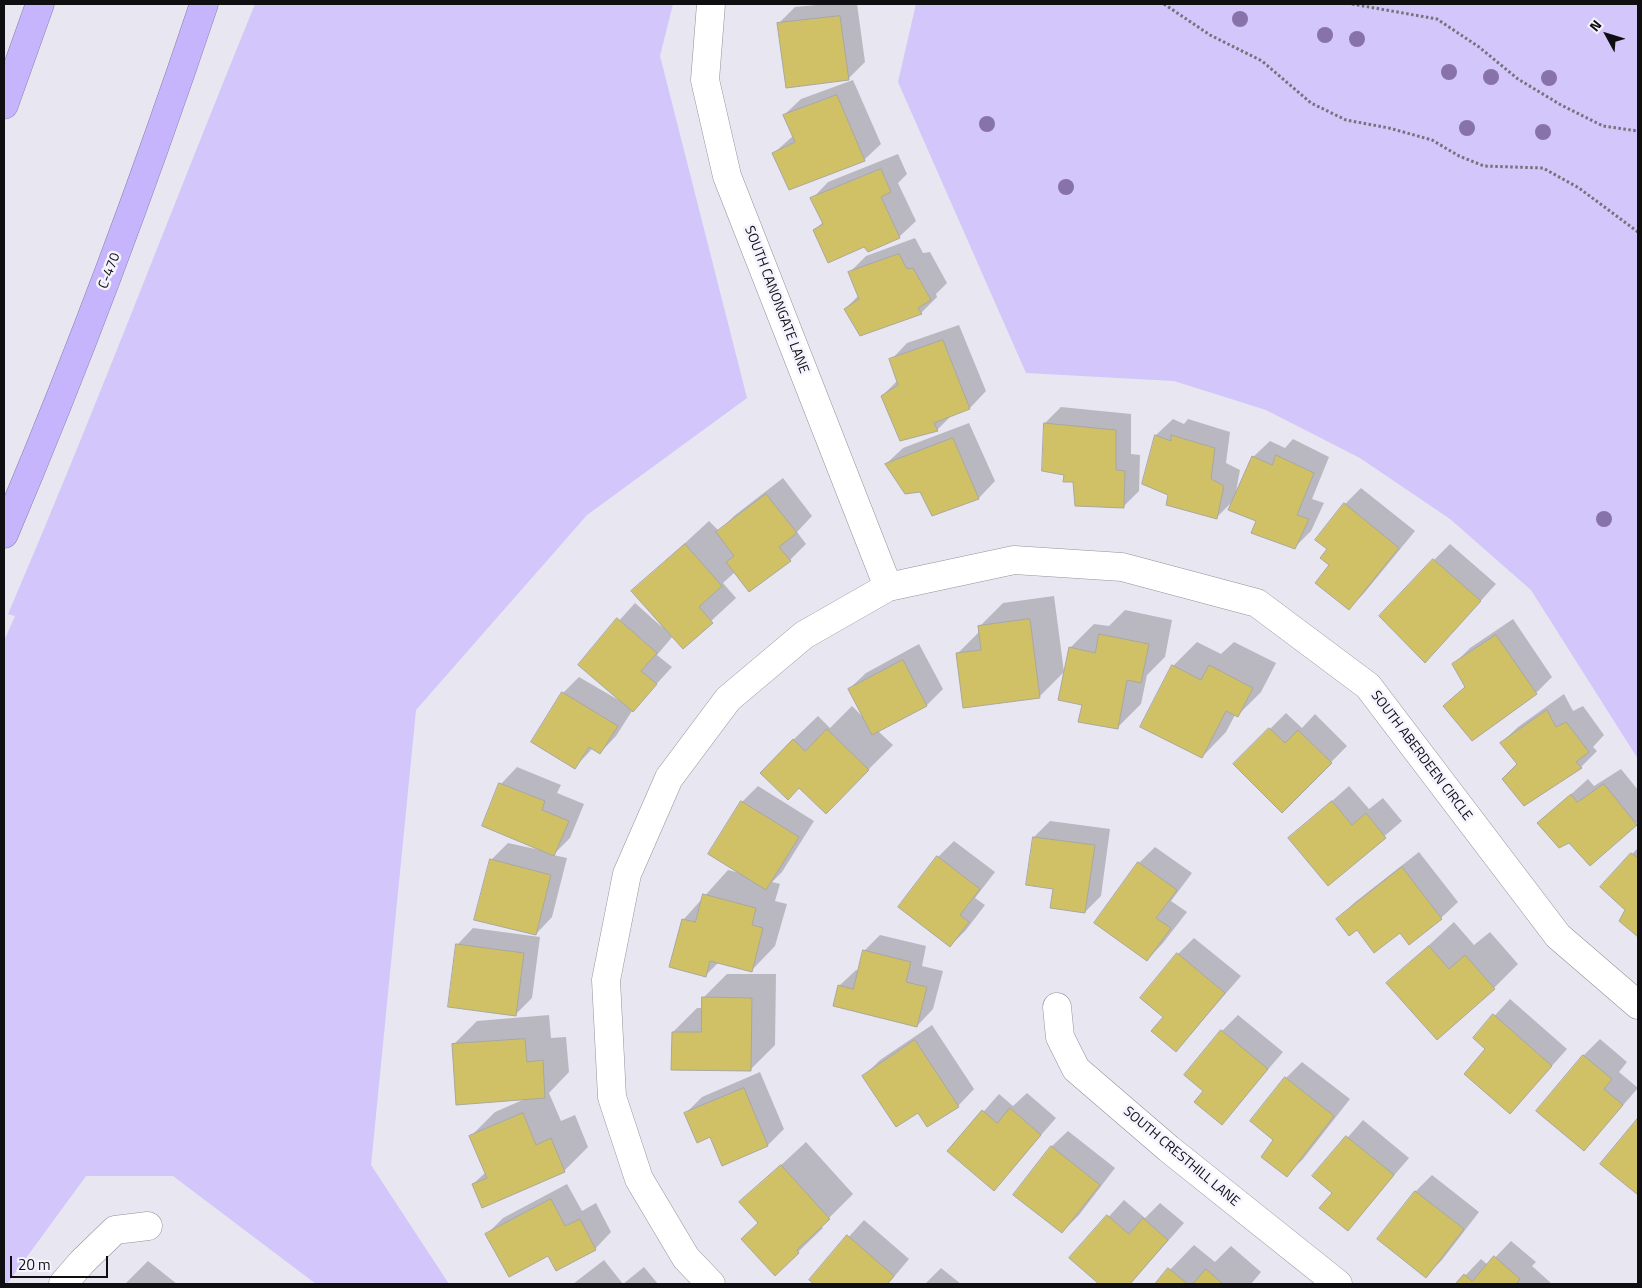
<!DOCTYPE html>
<style>
body{margin:0}
#map{position:relative;width:1642px;height:1288px;overflow:hidden;background:#e8e6f1;font-family:"Titillium Web",sans-serif}
canvas{display:block}
.frame{position:absolute;inset:0;border:5px solid #0f0f12;pointer-events:none}
.north{position:absolute;left:1582px;top:10px;width:50px;height:50px;-webkit-text-stroke:4px #f5f3fe;paint-order:stroke;rotate:309deg;font-size:14px;font-weight:700;line-height:20px;text-align:center;color:#0f0f12}
.north::after{content:'';display:block;margin:auto;width:18px;height:22px;background:#0f0f12;clip-path:polygon(50% 0,100% 100%,50% 72%,0 100%)}
.scale{position:absolute;left:10px;top:1256px;width:98px;height:22px;box-sizing:border-box;border:2px solid #0f0f12;border-top:0;padding-left:6px;font-size:15px;line-height:18px;white-space:nowrap;color:#0f0f12;-webkit-text-stroke:4px #f5f3fe;paint-order:stroke}
</style>
<div id="map">
<canvas width="1642" height="1288"></canvas>
<div class="frame"></div>
<div class="north">N</div>
<div class="scale">20 m</div>
</div>
<script>
const c = document.querySelector('canvas').getContext('2d');
c.lineJoin = 'round';
function paint(path, color) { c.fillStyle = color; c.fill(path, 'evenodd'); }
function strokePath(path, color, width, dash) { c.strokeStyle = color; c.lineWidth = width; c.lineCap = dash ? 'butt' : 'round'; c.setLineDash(dash || []); c.stroke(path); }
function label(font, color, halo, rows, align = 'center') {
  c.font = font + ' "Titillium Web",sans-serif'; c.lineWidth = 5; c.setLineDash([]); c.textBaseline = 'middle'; c.strokeStyle = halo; c.fillStyle = color; for (const [text, x, y, turn = 0] of rows) {
    c.save(); c.translate(x, y); c.rotate((+turn || 0) * Math.PI / 180); c.textAlign = isNaN(turn) ? turn : align; if (halo) c.strokeText(text, 0, 0); c.fillText(text, 0, 0); c.restore();
  }
}
paint(new Path2D(`
 M255,4h418l-13,52 87,342 -160,117 -171,195 -45,455 78,119h-133l-143,-108h-87l-79,108h-3v-643l11,-25 -7,-2c87,-202 164,-407 247,-610z
 M916,4h722v755l-107,-169 -81,-71 -90,-61 -94,-48 -92,-29 -148,-8 -128,-291z`), '#d2c6fb');
paint(new Path2D(`
 M827,4h30l8,58 -17,17 -70,-55 17,-17z
 M853,80l28,64 -17,16 -90,-7 20,-18 -10,-20 17,-16z
 M898,154l9,20 -9,9 18,38 -17,16 -34,8 -50,-15 8,-8 -11,-23 16,-17z
 M915,238l8,15 7,-1 17,31 -11,11 1,3 -16,16 -76,-4 14,-14 -10,-22 17,-17z
 M959,325l27,66 -16,17 -17,6 -16,16 -55,-34 16,-16 -7,-20 16,-17z
 M1061,407l70,7v40l9,1 -1,36 -16,16 -49,-27 -8,-6 -21,-51z
 M1173,419l11,5 4,-5 42,13 -4,31 14,7 -5,27 18,-40 17,-16 15,7 8,-9 36,18 -17,42 12,4 -13,28 -16,16 -62,-46 -16,16 -73,-34 12,-48z
 M969,423l26,58 -16,17 -47,17 -11,-24 -35,-27 17,-16z
 M783,478l29,38 -15,16 9,12 -16,16 -55,12 -12,11 13,15 -53,49 -10,-11 -16,19 15,12 -40,44 -16,25 -16,17 -7,-5 -18,19 -12,-74 16,-16 43,25 -43,-37 56,-62 28,25 -30,-37 76,-70 10,10 15,-15z
 M1361,488l54,43 -50,61 -16,17 -18,-44 -2,-16 16,-45z
 M1450,544l46,40 -71,78 9,-102z
 M1054,596l10,76 -25,25 -82,-43 23,-23 -1,-4 24,-24z
 M1125,610l47,10 -7,37 -18,18 -6,29 -24,24 -34,-24 -13,-56 24,-24 15,2z
 M1513,619l39,58 -16,16 -91,13 21,-20 -12,-22 16,-16z
 M1197,642l24,12 13,-12 42,21 -15,29 -24,24 -2,-1 -9,17 -24,25 -29,-91z
 M919,644l24,45 -16,16 -49,26 15,14 -67,67 -33,-72 25,-24 12,12 22,-22 11,11 -14,-28 17,-16z
 M1564,694l9,17 10,-5 21,29 -11,12 4,4 -16,16 -62,-3 -18,-21 17,-16z
 M1286,713l16,15 13,-14 32,32 -65,66 -47,-48z
 M517,767l44,18 -4,8 27,11 -14,34 -17,17 14,3 -15,59 -16,17 -45,-74 17,-17 41,9 -66,-27 18,-41z
 M1621,769l17,21v32l-48,42 -20,-23 -31,-18 49,-44 6,7z
 M758,786l56,35 -32,51 -10,10 8,2 -5,17 12,3 -12,42 -24,25 -32,-9 -13,13 -35,-9 13,-47 44,-49 12,3 2,-71z
 M1349,786l20,23 14,-11 19,23 -73,63 -39,-46z
 M1050,821l60,8 -9,67 -16,16 -31,-24 -20,-51z
 M954,841l41,31 -20,26 10,7 -19,25 -16,16 -12,-89z
 M1155,847l37,26 -21,28 16,11 -24,31 -16,17 -8,-97z
 M1638,848v88l-17,-16 6,-10 5,-56z
 M1419,852l39,50 -17,16 -41,13 -43,-2 -19,-10 16,-16z
 M1454,922l20,23 16,-13 28,32 -24,24 -106,-5z
 M473,928l67,9 -8,61 -16,16 -59,-69z
 M880,935l46,11 -4,20 21,5 -10,38 -16,17 -78,-40 17,-16 3,1 5,-20z
 M1194,938l47,38 -65,75 2,-97z
 M727,974h49l-1,71 -24,24 -78,-37 24,-24h6v-10z
 M1510,999l57,50 -57,64 -23,-64 -13,-11z
 M549,1015l2,23 15,-1 3,35 -20,21 12,28 14,-6 13,32 -24,24 -91,13 13,-12 -15,-36 24,-24 32,-14 -74,-53 24,-24z
 M1238,1015l45,37 -61,71 -17,-32 17,-60z
 M932,1025l42,64 -16,17 -94,-30 16,-16z
 M1600,1039l27,23 -8,10 19,16 -54,62v-95z
 M1302,1062l48,37 -47,60 -16,16 -12,-35 11,-62z
 M760,1072l24,57 -16,16 -46,19 -12,-28 -24,-23 16,-16z
 M1027,1093l29,25 -62,71 -45,-38 50,-57 14,12z
 M1363,1120l46,38 -61,71 -14,-36 -20,-17z
 M1638,1120v73l-36,-30z
 M1068,1131l47,37 -36,47 -17,17 -11,-85z
 M806,1142l47,52 -32,32 2,2 -48,46 -16,-52 -18,-20z
 M1432,1175l47,37 -37,48 -16,16 -47,-37 37,-48z
 M567,1184l15,27 14,-8 15,29 -16,17 -46,5 -62,-20 16,-16z
 M1124,1200l21,18 15,-15 24,20 -54,61h-29l-30,-26z
 M864,1220l45,39 -21,25h-72l-6,-4z
 M1511,1241l25,21 -4,4 20,18h-95l24,-25 7,6z
 M1194,1245l21,17 16,-16 30,26 -10,12h-95z
 M604,1260l19,24h-50z
 M148,1261l29,23h-52z
 M644,1267l14,17h-35z
 M941,1268l20,16h-36z`), '#0003');
const building = new Path2D(`
 M840,16l9,64 -63,8 -9,-65z
 M837,95l28,66 -76,29 -17,-37 23,-11 -12,-27z
 M881,169l10,23 -10,5 19,41 -32,14 -4,-5 -36,16 -15,-33 10,-6 -13,-26z
 M899,254l8,15 6,-1 18,32 -13,8 4,6 -62,22 -16,-27 15,-10 -11,-27z
 M943,340l27,69 -36,14 4,8 -38,10 -19,-45 17,-11 -9,-26z
 M1044,423l72,7v40l9,1 -1,37 -49,-2 -2,-24h-10l1,-7 -22,-4z
 M1155,435l16,6v-6l44,13 -4,31 13,7 -7,33 -51,-14 2,-10 -26,-11z
 M953,438l26,61 -47,17 -12,-24 -15,2 -20,-30z
 M1276,455l38,18 -17,42 12,4 -14,30 -44,-16 5,-12 -28,-11 24,-54 20,9z
 M766,494l31,39 -18,14 12,14 -42,31 -23,-30 8,-6 -18,-24z
 M1344,503l55,45 -50,62 -34,-27 14,-18 -9,-7 7,-9 -12,-9z
 M685,544l37,42 -23,21 14,16 -30,26 -52,-58z
 M1433,559l48,42 -56,62 -46,-47z
 M617,618l40,35 -16,18 16,13 -24,28 -55,-47z
 M1030,619l10,79 -77,10 -7,-55 25,-3 -3,-24z
 M1099,634l50,10 -8,39 -14,-3 -9,49 -40,-7 4,-17 -24,-5 11,-53 26,6z
 M1496,635l41,59 -65,47 -29,-35 22,-19 -13,-23z
 M903,660l24,46 -55,29 -24,-46z
 M1172,665l29,15 8,-15 44,23 -15,29 -12,-6 -24,47 -62,-31z
 M562,692l56,34 -18,28 -11,-7 -14,22 -44,-27z
 M1547,710l9,17 10,-5 23,30 -13,10 6,6 -58,38 -22,-27 15,-15 -17,-21z
 M1269,728l16,15 13,-13 34,33 -50,50 -49,-49z
 M827,729l42,41 -43,44 -27,-26 -11,12 -28,-27 33,-34 12,12z
 M499,783l46,18 -3,9 27,11 -15,35 -72,-30z
 M1604,784l33,41 -47,41 -21,-23 -10,5 -22,-25 34,-29 6,8z
 M741,801l58,36 -33,53 -58,-36z
 M1332,801l20,24 14,-12 20,25 -58,48 -40,-48z
 M1033,837l62,8 -10,68 -35,-5 3,-19 -27,-4z
 M1631,853l7,5v79l-19,-16 6,-11 -25,-23z
 M937,856l43,33 -20,26 9,7 -19,25 -52,-40z
 M490,859l61,16 -15,60 -62,-15z
 M1138,862l39,28 -21,28 15,10 -24,33 -53,-38z
 M1402,867l40,52 -33,26 -9,-12 -26,20 -17,-23 -8,6 -13,-17z
 M703,894l53,14 -4,17 11,3 -11,44 -42,-11 -4,16 -37,-10 13,-48 13,3z
 M456,944l68,9 -8,63 -68,-9z
 M1429,946l20,23 16,-14 30,34 -58,51 -51,-57z
 M863,950l48,12 -5,20 21,5 -10,40 -84,-21 5,-21 15,4z
 M1177,953l48,40 -49,59 -25,-21 12,-14 -23,-19z
 M702,997l50,1 -1,73 -80,-1 1,-38h29z
 M1493,1014l59,52 -42,48 -46,-40 21,-25 -12,-11z
 M1221,1030l47,39 -46,56 -28,-23 9,-11 -19,-16z
 M525,1039l2,23 16,-2 2,38 -89,7 -4,-61z
 M915,1040l44,67 -32,20 -9,-14 -22,14 -34,-51z
 M1583,1055l29,24 -8,10 19,16 -39,46 -48,-40z
 M1285,1077l49,39 -47,61 -26,-20 12,-17 -23,-19z
 M744,1088l24,58 -46,20 -12,-29 -13,6 -13,-30z
 M1010,1108l31,27 -47,56 -47,-40 35,-41 15,13z
 M523,1113l13,32 15,-7 14,34 -83,36 -10,-24 15,-6 -18,-42z
 M1638,1118v77l-38,-31z
 M1346,1136l48,39 -46,56 -29,-23 13,-15 -20,-17z
 M1051,1146l49,39 -38,48 -49,-38z
 M781,1165l49,54 -33,31 2,3 -24,23 -34,-37 17,-16 -19,-21z
 M1415,1191l49,38 -38,49 -49,-39z
 M551,1199l14,27 15,-7 16,31 -40,21 -8,-15 -39,21 -24,-43z
 M1107,1215l22,19 14,-16 25,22 -38,44h-31l-30,-26z
 M847,1235l47,41 -7,8h-73l-5,-4z
 M1494,1256l26,23 -3,4 2,1h-64l9,-10 8,7z
 M1168,1268l20,16h-33z
 M1206,1269l17,15h-30z`);
paint(building, '#d0c167');
strokePath(building, '#a9a79d', 1);
const minor = new Path2D(`
 M711,4l-6,76 22,96 161,411
 M1057,1007l3,30 16,32 93,80 169,135
 M63,1284l19,-22 33,-32 33,-4
 M711,1284l-25,-26 -47,-79 -27,-82 -6,-117 21,-106 42,-96 59,-79 76,-64 84,-48 126,-27 108,7 135,36 111,83 190,250 80,69`);
const highway = new Path2D(`
 M4,105l36,-101
 M4,534c74,-174 140,-351 200,-530`);
strokePath(minor, '#93919b', 29);
strokePath(highway, '#867baa', 29);
strokePath(new Path2D(`
 M1164,4l46,31 52,26 49,42 35,17 43,8 43,12 27,16 25,10 59,2 36,20 59,44
 M1352,4l85,15 42,28 39,32 43,26 42,21 35,5`), '#74737a', 3, [2.5, 2.5]);
strokePath(minor, '#fff', 28);
strokePath(highway, '#c6b5fc', 28);
c.fillStyle = '#8772a9';
for (const [x, y] of [
 [1240,19],
 [1325,35],
 [1357,39],
 [1449,72],
 [1491,77],
 [1549,78],
 [987,124],
 [1467,128],
 [1543,132],
 [1066,187],
 [1604,519]
]) { c.beginPath(); c.arc(x, y, 8, 0, 2 * Math.PI); c.fill(); }
label('14px', '#0f0f12', '#f5f3fe', [
 ["C-470",110,271,-69],
 ["SOUTH CANONGATE LANE",776,300,69],
 ["SOUTH ABERDEEN CIRCLE",1421,756,53],
 ["SOUTH CRESTHILL LANE",1181,1157,40]
]);
</script>
